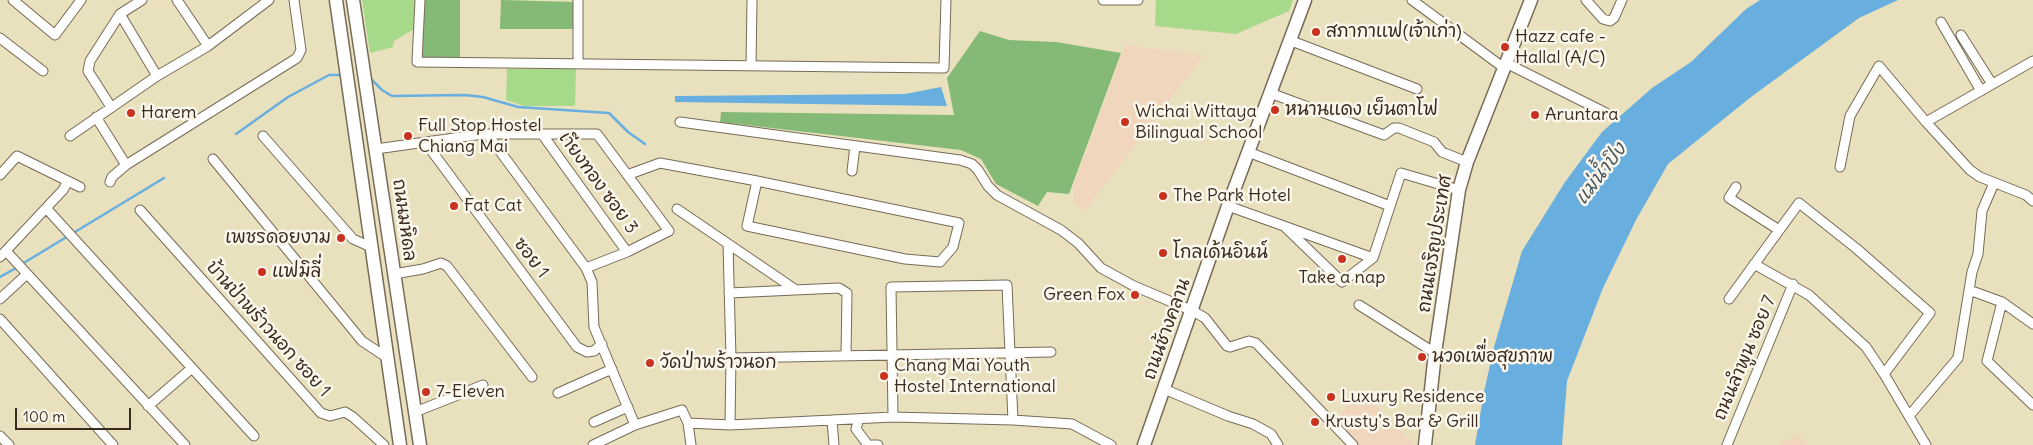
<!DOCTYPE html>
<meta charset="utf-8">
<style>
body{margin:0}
#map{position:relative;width:2033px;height:445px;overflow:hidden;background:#e9e1bd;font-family:Delius,sans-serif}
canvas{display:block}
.scale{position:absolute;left:15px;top:408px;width:116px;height:22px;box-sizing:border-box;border:2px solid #3b2a1e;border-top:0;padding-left:6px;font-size:15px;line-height:18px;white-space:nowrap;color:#3b2a1e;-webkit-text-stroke:4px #fbf7ec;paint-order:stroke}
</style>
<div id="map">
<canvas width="2033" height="445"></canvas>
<div class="scale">100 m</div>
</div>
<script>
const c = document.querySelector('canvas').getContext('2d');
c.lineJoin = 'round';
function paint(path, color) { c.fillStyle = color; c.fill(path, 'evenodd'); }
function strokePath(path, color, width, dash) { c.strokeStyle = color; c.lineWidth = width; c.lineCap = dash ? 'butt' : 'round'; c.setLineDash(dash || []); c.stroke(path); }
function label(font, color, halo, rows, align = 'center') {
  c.font = font + ' Delius,"Playpen Sans Thai",sans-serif'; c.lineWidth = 5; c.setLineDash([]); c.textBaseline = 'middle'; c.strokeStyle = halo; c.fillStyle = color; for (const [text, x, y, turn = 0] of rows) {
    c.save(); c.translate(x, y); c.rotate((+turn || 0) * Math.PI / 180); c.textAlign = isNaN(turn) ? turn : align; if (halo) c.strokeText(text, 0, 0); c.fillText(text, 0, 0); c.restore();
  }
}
paint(new Path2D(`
 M1125,45l79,10 -119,156 -11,-7 -1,-16z
 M1361,391l55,54h-57l-24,-25z
 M1798,434l11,11h-30z`), '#f0d6bc');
paint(new Path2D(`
 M362,0h54l-2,29 -20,12 -1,6 -23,6z
 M1156,0h137l-4,11 -53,23 -81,-8z
 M576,68l-1,38h-51l-18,-6 1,-31z`), '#a6da8a');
paint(new Path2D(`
 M422,0h38v58l-40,1z
 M501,0l75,2v27h-76z
 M980,31l29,9 47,2 65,11 -52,141 -22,-2 -9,14 -42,-22 -15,-25 -20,-9 -241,-28 1,-10 233,3 -7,-37z`), '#84ba76');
paint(new Path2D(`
 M1760,0h138l-39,18 -108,79 -83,67 -32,56 -33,68 -36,93 -5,64h-87l9,-53 10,-45 28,-96 43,-69 37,-50 50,-44 39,-26 55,-53z
 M941,87l6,19 -272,-4v-6l230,-2z`), '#68afdf');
strokePath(new Path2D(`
 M370,78l12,12 10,6 72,-1 19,2 35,10 91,6 19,19 17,12
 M236,134l52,-37 41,-22h13
 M22,264l142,-86
 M0,277l18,-10`), '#68afdf', 2.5);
const street = new Path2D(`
 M13,0l42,35 26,-35
 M177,0l31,46
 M420,0l-3,62 527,6 2,-68
 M1103,0h35
 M1412,0l92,68
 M1586,0l17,19 7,2 4,-3 8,-18
 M120,14l37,62
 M1941,22l40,69
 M1961,35l31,49
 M0,38l43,33
 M1289,40l128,49
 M1506,63l100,50
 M578,64v-64
 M751,66l1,-66
 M1270,93l114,42 10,-7h5l35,14 8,10 25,10
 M111,107l-23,-36 2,-10 30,-47 22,-14
 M96,117l30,48
 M680,122l280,38 12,4 6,6 10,16 9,9 64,35 17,13 23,25 33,18 59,25 12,7 22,28 3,1 19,-6 7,2 97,102
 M1926,122l107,-61
 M542,134l85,118
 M488,135l98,133 6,14 2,45 41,98
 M70,136l87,-60 51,-30 61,-46
 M263,136l90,103 18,8
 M425,142l152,205 10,5 7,-1 8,-7
 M376,149l107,-15h114l72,97 -42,21 -41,16
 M1248,152l142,54
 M213,159l149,182 24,16
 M1840,167l10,-51 29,-50 47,56 44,48 10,7 46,18 7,6
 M852,171l3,-25
 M0,175l17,-19 63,31
 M627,175l33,-12 97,18 202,42 -6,24 -13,15 -35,-3 -158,-33 10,-45
 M110,182l2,-5 14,-12 171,-107 4,-8 -7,-50
 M1736,187l-7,11 50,32
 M1228,206l145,52
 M46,208l208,228
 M677,209l119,81
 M140,210l181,203 9,3 15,-4 8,5 31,28
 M1285,227l57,55 31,-24 28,-85 58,17
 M728,244l3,114 -1,67
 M6,251l179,194
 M0,257l63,-67 5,-9
 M1754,264l55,31 57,52 18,27 42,71
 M394,274l29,-5 18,-6 6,3 85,111
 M1969,290l33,12
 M729,293l110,-5 8,5 -1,63
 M0,299l27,-25
 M1729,299l70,-96 58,46 73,64 -46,61
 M1359,305l76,48
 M0,319l113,126
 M2033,324l-31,-22 -15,59 46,44
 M731,358l320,-6
 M1164,389l64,27 25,8 18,10 7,11
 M558,393l54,-24
 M148,406l44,-38
 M415,412l68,-27
 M1909,416l49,-58 14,-86 6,-18 4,-43 12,-28
 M893,417l-2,-130 116,-2 6,135
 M859,419l-3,10 12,16
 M832,420l2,25
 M594,422l34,-15
 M688,423l42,2 163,-8 120,3 59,4 39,21
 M0,436l9,9
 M593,445l42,-20 47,-15 6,13 3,22
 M872,445h6
 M1727,445l66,-161`);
const secondary = new Path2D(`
 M336,0l64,445
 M353,0l67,445
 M1144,445l84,-239 77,-206
 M1425,445l10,-92 24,-163 8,-28 64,-162`);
strokePath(street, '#786a56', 11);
strokePath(secondary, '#786a56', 15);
strokePath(street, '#fff', 9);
strokePath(secondary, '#fff', 12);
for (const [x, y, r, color] of [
 [1316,32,5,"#c8321e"],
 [1505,47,5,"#c8321e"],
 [1275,110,5,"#c8321e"],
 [131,113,5,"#c8321e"],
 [1535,115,5,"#c8321e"],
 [1125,122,5,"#c8321e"],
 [408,136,5,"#c8321e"],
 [1163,196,5,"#c8321e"],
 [454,206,5,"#c8321e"],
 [341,238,5,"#c8321e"],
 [1163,253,5,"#c8321e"],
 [1342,259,5,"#c8321e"],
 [262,272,5,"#c8321e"],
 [1135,295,5,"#c8321e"],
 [1422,357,5,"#c8321e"],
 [650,363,5,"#c8321e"],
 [884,376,5,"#c8321e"],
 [426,392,5,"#c8321e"],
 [1331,397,5,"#c8321e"],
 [1315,422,5,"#c8321e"]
]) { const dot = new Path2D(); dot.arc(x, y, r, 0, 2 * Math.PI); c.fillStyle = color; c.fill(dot); strokePath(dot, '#fbf7ec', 2); }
label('18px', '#3b2a1e', '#fbf7ec', [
 ["สภากาแฟ(เจ้าเก่า)",1326,32],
 ["Hazz cafe -",1515,37],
 ["Hallal (A/C)",1515,58],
 ["หนานแดง เย็นตาโฟ",1285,110],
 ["Wichai Wittaya",1135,112],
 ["Bilingual School",1135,133],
 ["Harem",141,113],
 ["Aruntara",1545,115],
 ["Full Stop Hostel",418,126],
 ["Chiang Mai",418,147],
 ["The Park Hotel",1173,196],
 ["Fat Cat",464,206],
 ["เพชรดอยงาม",331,238,"right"],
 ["โกลเด้นอินน์",1173,253],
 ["แฟมิลี่",272,272],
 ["Take a nap",1342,278,"center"],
 ["Green Fox",1125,295,"right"],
 ["นวดเพื่อสุขภาพ",1432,357],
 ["วัดป่าพร้าวนอก",660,363],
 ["Chang Mai Youth",894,366],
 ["Hostel International",894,387],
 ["7-Eleven",436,392],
 ["Luxury Residence",1341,397],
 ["Krusty's Bar & Grill",1325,422]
], 'left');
label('18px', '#3b2a1e', '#fbf7ec', [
 ["เาียงทอง ซอย 3",598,183,54],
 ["ถนนมหิดล",404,220,82],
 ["ถนนเจริญประเทศ",1435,244,-81],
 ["ซอย 1",531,258,53],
 ["บ้านป่าพร้าวนอก ซอย 1",268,329,48],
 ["ถนนช้างคลาน",1167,329,-70],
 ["ถนนลำพูน ซอย 7",1745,358,-67]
]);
label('italic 19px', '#4b5962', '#fbf7ec', [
 ["แม่น้ำปิง",1601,174,-53]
]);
</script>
